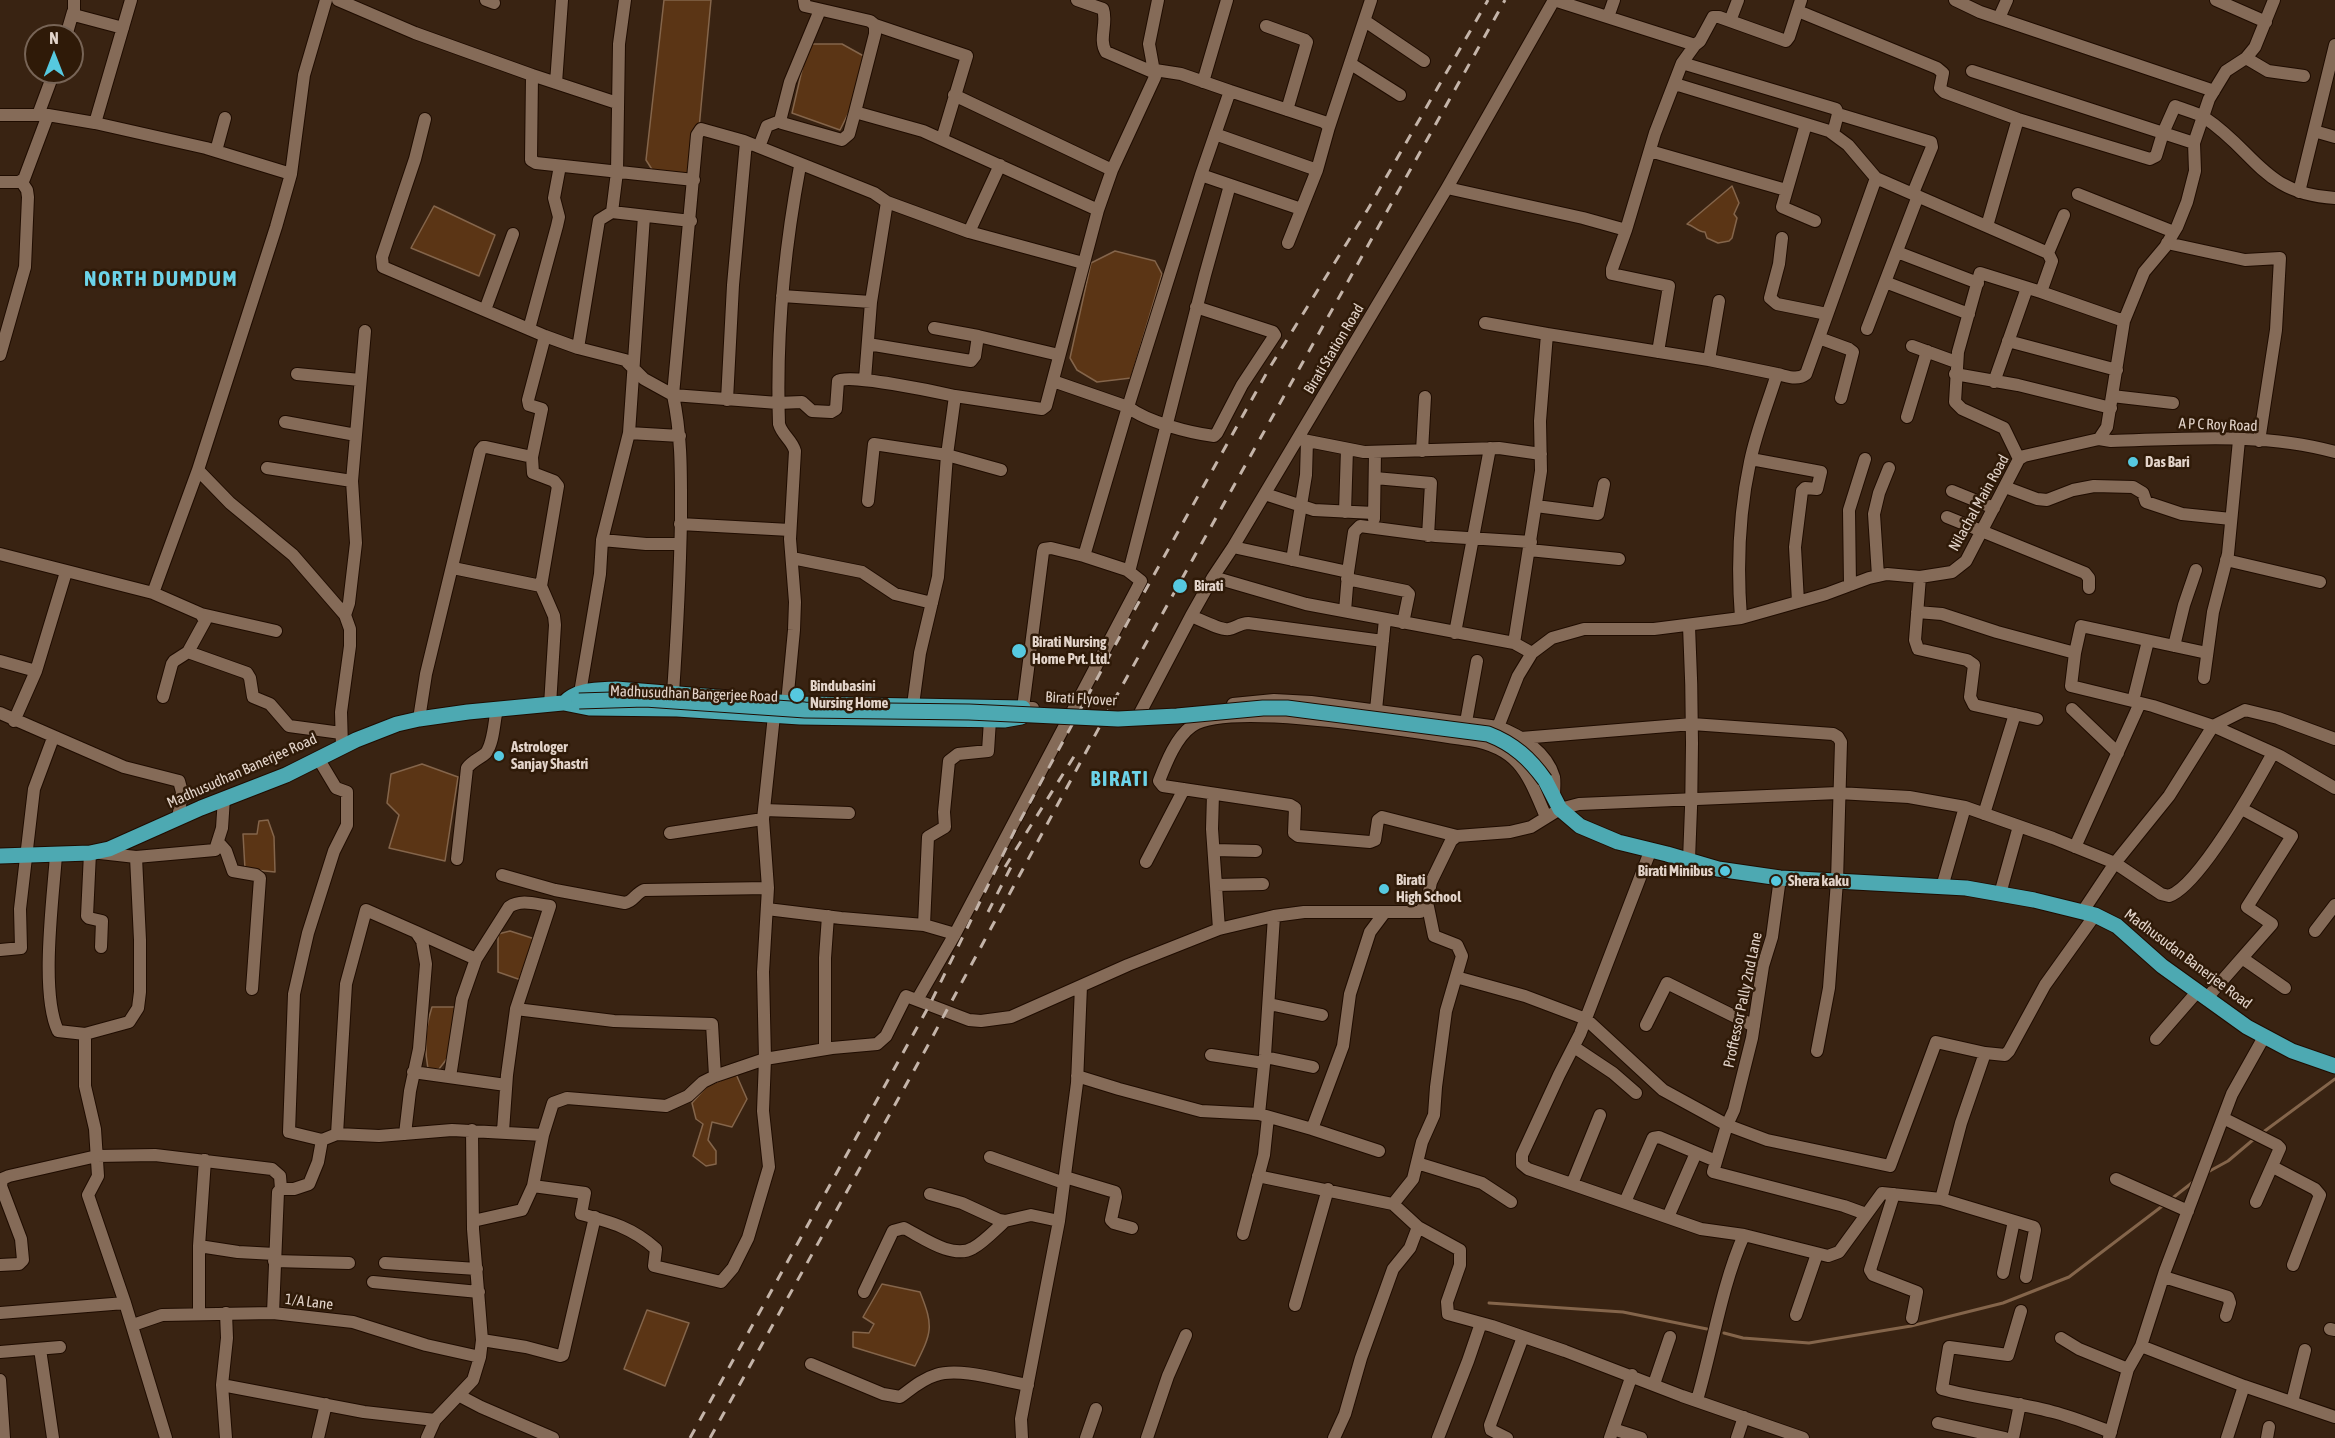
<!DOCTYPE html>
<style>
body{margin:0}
#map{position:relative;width:2335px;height:1438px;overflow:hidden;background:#392312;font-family:"Asap Condensed",sans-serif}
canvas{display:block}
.north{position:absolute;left:24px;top:24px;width:60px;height:60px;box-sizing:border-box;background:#2f1a08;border:2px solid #776456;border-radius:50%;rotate:0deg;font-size:16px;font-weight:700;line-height:24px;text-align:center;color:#e3d4ca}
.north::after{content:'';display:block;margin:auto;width:21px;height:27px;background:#56c9e0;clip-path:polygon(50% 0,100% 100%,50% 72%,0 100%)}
</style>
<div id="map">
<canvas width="2335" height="1438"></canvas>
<div class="north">N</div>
</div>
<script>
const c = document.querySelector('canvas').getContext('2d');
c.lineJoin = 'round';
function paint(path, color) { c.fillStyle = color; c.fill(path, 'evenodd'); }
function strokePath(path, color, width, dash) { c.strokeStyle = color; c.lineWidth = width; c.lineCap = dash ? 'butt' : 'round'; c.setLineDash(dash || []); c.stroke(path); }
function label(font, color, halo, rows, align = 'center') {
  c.font = font + ' "Asap Condensed",sans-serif'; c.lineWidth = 5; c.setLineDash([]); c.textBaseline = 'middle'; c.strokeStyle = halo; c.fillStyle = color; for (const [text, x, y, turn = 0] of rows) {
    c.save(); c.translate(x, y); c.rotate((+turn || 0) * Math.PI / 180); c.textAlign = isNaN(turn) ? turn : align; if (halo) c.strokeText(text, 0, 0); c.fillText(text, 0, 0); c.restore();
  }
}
const water = new Path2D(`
 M664,0h47l-16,171 -13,3 -29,-3 -7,-11z
 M808,44h34l27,15 -1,15 -28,56 -48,-17z
 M1732,186l7,17 -5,11 3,4 -5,20 -3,3 -11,2 -11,-5 -2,-6c-8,0 -10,-6 -18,-8z
 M434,206l61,29 -16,41 -68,-28z
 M1115,251l40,10 7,13 -31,104 -34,4 -20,-12 -7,-12 21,-95z
 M422,764l36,13 -13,84 -56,-13 10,-33 -12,-12 4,-29z
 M268,820l6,17 1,35 -30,-3 -2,-35h14l2,-13z
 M510,931l28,9 -17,40 -23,-8v-38z
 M432,1007h25l-8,49 -10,13h-11c-4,-23 -3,-40 4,-62z
 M736,1074l11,25 -15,28 -20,-5 -4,18 8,11v13l-10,2 -13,-10 10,-32 -7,-5 -4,-16 15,-17z
 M882,1284l38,8c14,35 12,40 -5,74l-62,-19v-15l16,1 5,-9 -11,-7z
 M647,1310l42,13 -24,63 -41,-17z`);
paint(water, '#5b3515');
strokePath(water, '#84654b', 1.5);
strokePath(new Path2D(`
 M2262,1133l73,-54
 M2206,1173l22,-12 26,-22
 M2170,1200l23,-18
 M1489,1303l134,9 84,17
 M1724,1333l19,5 66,5 102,-17 92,-23 66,-26 96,-73`), '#84654b', 3);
const minor = new Path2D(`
 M74,0v15l49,13
 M131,0l-36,123 111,25 85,26 -15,53 -78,243 32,33 63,52 52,60 5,14v17l-9,66 1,35
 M338,0l77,33 117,42
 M486,0l8,3
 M625,0l-6,44 -2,128 -5,40 79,9
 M804,0l1,6 65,15 5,4v9l-20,78
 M1077,0l26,9c5,14 -5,30 3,43l49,21
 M1955,0l25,12 234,79
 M2216,0l50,22
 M820,10l-30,72 -10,39 2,2 60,17 7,-6 6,-22 68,19 175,79
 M1798,11l139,57 6,5 -3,15 4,4 74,27 132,40 6,-3 7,-23 12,-27c9,4 21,6 30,12 51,34 58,76 130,80
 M1608,17l6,-17
 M1999,18l8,-18
 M1365,21l59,40
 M1730,21l8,-21
 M875,25l92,31 -25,83
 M1266,26l39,14 2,2 -20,68
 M66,36l7,-24
 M1695,45l5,-4 13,-24h6l67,24 3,-4 12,-37
 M2246,58l22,13 36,5
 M1682,63l154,46 2,5 -5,19
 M1351,64l49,31
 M1155,70l26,4 49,17 -29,84 -73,232c19,15 62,26 86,29l3,-3 25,-48 33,-50 -2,-3 -77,-25
 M1972,71l222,72
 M1203,82l24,-82
 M556,83l6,-83
 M1675,84l154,47 19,14 28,33 172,75 4,8 -11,31 83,29
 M1230,91l94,31 5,5 -12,43 -29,73
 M954,95l158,75
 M617,103l-85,-28 -1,85 5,3 158,17
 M1838,114l93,28 1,5 -19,46
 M0,115h48
 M38,115l16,-43
 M425,119l-10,40 -33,98 1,10 162,69 33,12 47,12 19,19 29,16 105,8 24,-1 10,9 19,1 5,-3 2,-28c9,-8 99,11 117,15
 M1806,124l-24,83 33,14
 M1329,127l42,-127
 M2314,131l21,6
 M1215,134l102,36
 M759,147l8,-21 13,-5
 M216,151l9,-33
 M1650,151l136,39
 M291,174l13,-99 22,-75
 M1201,175l100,34
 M0,182h19l5,-3 24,-64 47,8
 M1447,188l136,30 43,12 29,-97 27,-70 13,-18 -141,-45
 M2299,192l36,-147
 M2078,194l96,38
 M887,202l82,30 114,31
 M1987,226l31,-107
 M1626,230l-14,39v5l57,12 -11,66
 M969,232l31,-67
 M1782,238l-3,26 -9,34 7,6 50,10
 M2167,243l78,17 35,-2 -4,72 -17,111
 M1897,252l81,31
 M2048,253l16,-38
 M1885,282l84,32
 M782,296l89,6
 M485,310l28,-76
 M1485,323l62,11
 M934,328l44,8
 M529,329l28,-103 2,-9 -5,-19 6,-32
 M1867,329l51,-133
 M1819,338l30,11 4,3 -12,46
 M2008,341l109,29
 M868,344l103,17 4,-5 3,-20 81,19
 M1912,346l44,16
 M578,348l21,-128 13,-8
 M0,355l25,-88 3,-70 -1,-7 -6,-9
 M1709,360l10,-59
 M297,374l63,6
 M1777,374c10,2 20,7 29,0l70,-196
 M1955,374l63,11 93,23
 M1994,382l33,-94
 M2112,396l61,7
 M727,400l6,-115 13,-143
 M1907,417l20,-66
 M285,422l71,13
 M629,433l51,3
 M1298,439l66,13 135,-4 42,6
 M2099,439l12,2c73,-2 152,-9 224,11
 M1422,451l3,-54
 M1751,459l70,13 -4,17 -12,-1 -3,3 -7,56 3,55
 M2019,459l-15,-31 -42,-19 -7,-7 3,-50 22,-79 61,19
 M267,468l85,13
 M1375,478l56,5 -3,53
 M2005,487l32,12 10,1 26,-10 21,-4 39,1 10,6 3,9 36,12 49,5
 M1952,491l42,17
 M1265,494l49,16 60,3
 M868,501l6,-57 73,11 54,15
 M1536,506l62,8 6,-30
 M1345,512l2,-63
 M1947,517l138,56 4,5v10
 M1374,519l1,-67
 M680,524l110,6
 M602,540l44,4h34
 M1233,547l115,25 6,-40 6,-6 76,10 95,6
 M1529,550l90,9
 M0,554l153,39
 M1084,556l43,14 3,-2 75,-293 25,-90
 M792,558l70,14 33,22 37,9
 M1292,560l14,-85 1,-34
 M2226,560l94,22
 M453,568l88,18 17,-100 -4,-5 -21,-8 -1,-16
 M1878,576l-4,-62 5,-21 10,-25
 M1213,577l93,27 208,39 18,10
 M1920,577l-5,63 3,9 49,11 7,5 -4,32 4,8 63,14
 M1347,579l59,12 3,3 -6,29
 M1850,585l-1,-75 16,-51
 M541,586l13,30 1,9 -5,80
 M1345,611l3,-37
 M1917,612l25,2 55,18 78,21 -4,33 82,20 60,20 -44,70 -54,67 46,31 8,2c30,-10 87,-112 104,-143
 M201,614l75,17
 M345,615l4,-12 7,-60 -4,-62 13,-150
 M1191,616c8,3 31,15 38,13 7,-1 11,-6 19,-6l135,18
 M1455,633l35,-185
 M1514,643l27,-172 -1,-50 7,-87 162,26 68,14c-9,29 -21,58 -27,88 -11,51 -13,104 -9,156
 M2174,646l10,-41 12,-35
 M188,652l59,21 3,5 3,19 17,7 19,22 52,7
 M2075,653l6,-27 126,27
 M0,661l36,10 30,-99
 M2204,678l9,-66 15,-58 11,-114
 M580,693l20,-119 2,-34 27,-107 15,-217
 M673,693c4,-59 7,-116 8,-174 0,-42 1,-82 -8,-124l24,-260 4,-6 43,12 130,52 13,9 -16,100 -6,77
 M163,697l9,-33 2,-3 14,-9 17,-31 -4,-7 -48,-21 45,-123
 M2133,701l15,-60
 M787,703l7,-73 1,-28 -5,-63 5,-88c-3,-11 -13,-16 -16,-27 -3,-87 5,-173 21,-258
 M1233,704l41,-4 37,2 187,25c22,8 49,25 56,50 1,5 0,13 0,19
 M913,705l7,-52 18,-76 9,-122 8,-59 87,13 4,-3 52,-196 14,-40 43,-93 -6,-33 9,-44
 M1033,708h-10l20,-156 1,-3 7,-1 33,8 44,-149 -75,-26
 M2072,709l46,44
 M1376,710l9,-91
 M0,713l124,54 55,14 3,11 -4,27
 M1140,713l51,-97 22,-39 20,-30 214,-359 107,-188
 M419,719l7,-45 54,-223 3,-4h3l46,10 10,-48 -13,-4 -1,-5 17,-64
 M14,721l22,-50
 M1466,722l11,-61
 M2213,726l67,30 55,32
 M2213,726l32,-16 33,8 57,21
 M1498,727l20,-51 14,-23 20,-15 32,-9h70l87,-11 85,-24 43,-16 18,-4 33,3 32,-5 14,-11 53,-102 5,-3 75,-17 8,-12 17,-106 20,-49 21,-25 12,-20 10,-25 8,-31 -1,-28 15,-44 17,-28 20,-13 9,-11 19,-47
 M1521,738l171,-14 141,10 5,3 3,5 -4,139 -8,107 -12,63
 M318,758l18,30 11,4v33l-13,26 -26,82 -14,61 -5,138 33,8
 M1213,794l-1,35 7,100
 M2242,809l50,27 -45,71 25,17 -30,34 43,30
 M764,810l85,3
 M1984,814l31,-100
 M670,833l93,-14
 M1457,836l-75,-19 -4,3 -3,20 -5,2 -72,-6 -4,-3 1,-25 -5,-3 -127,-19 -4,-5c7,-18 17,-44 33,-55 38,-26 226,7 278,14 50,8 58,35 76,77
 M218,842l8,9 7,20 23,4 4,3 -8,111
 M2075,847l65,-144
 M1651,849l-71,185 -21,41 -37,80v9l6,5 173,60 43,6 84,21 11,-4 43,-59 59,6
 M1214,850l42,1
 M90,853l-3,63 2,2 13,3 -1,26
 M100,853l36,4 4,83v52l-2,16 -9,14 -44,12v52l10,43 3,47 -10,19 37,108
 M56,855c-3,44 -16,138 2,176l27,3
 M136,857l79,-7 7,-22 2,-30
 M457,859l10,-91c6,-8 14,-10 19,-15 8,-11 8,-32 11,-44
 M1689,860c4,-78 4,-156 0,-234
 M1146,862l38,-73
 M502,875l53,15 70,13c8,-1 11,-10 19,-13l124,-2
 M1780,878l-8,59 -9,29 -11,72 -18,72 -7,15 -14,47 131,34 22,8
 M1216,885l47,-1
 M1942,887l23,-80
 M2000,894l19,-68
 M767,909l74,9 83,7 31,9
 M924,925l4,-88 17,-10 -1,-15 5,-51 9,-7 30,-3 2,-31
 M2315,931l20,-26
 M416,932l60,27 -14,40 -12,78
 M0,950l21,-2 -1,-39 14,-120 19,-51
 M476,959l33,-52c12,-8 26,-3 41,-1l-34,103 -9,66 -4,56
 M1456,977l69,19 61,23 77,71 64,35 40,15 123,26 46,-124 49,11 20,2 4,-4 36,-66 50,-70
 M2206,999l36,-41
 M917,1000l38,-66 186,-353 -14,-11
 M1269,1004l53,11
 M516,1009l98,12 98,3 3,52
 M1646,1025l21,-42 87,43
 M2156,1039l41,-47
 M1574,1047l39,26 23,20
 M825,1049v-91l3,-42
 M1985,1053l-24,70 -20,76 93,28 1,3 -9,47
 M1211,1055l53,8
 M1265,1057l48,10
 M413,1072l93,13
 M1077,1076l42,13 82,22 58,3 53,15 31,-83 7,-52 20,-62 15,-20
 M1259,1114l6,-59 9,-139
 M2223,1118l54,27 3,3 -24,54
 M1312,1129l67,22
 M337,1134l9,-150 20,-74 50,22 6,9 4,23 -7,85 -9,42 -5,43
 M543,1135l-10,51 52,7 -4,21c30,8 52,14 75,35l-2,17 67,16 12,-14 15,-30 21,-71 -6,-56 2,-52 -2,-87 5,-84 -5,-69 12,-113
 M990,1157l74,26
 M1417,1163l65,20 29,19
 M2273,1167l42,22 5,6 -27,70
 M1258,1176l135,28
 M1065,1177l50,15 1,5 -5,23 3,3 18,5
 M2116,1179l72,32
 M1572,1184l28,-69
 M930,1194l32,9 37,17 6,1 26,-6 28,6
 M1894,1194l-24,76 3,5 44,17 -5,26
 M1625,1202l28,-64 6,-1 57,24
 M1668,1217l28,-64
 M473,1221l49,-11 11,-24
 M1418,1227l42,23v15l-13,37 1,12 44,12 73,25 117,45 121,42
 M1243,1234l21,-79 4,-38
 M199,1246l39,6 37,2
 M274,1261l75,2
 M385,1263l92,6
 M0,1265l19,-1 4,-4 -2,-21 -20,-53 1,-7 7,-3 88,-20 58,-1 117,14 8,7 1,13
 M2003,1273l11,-52
 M2164,1277l64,20 2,6 -4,13
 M373,1282l106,10
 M864,1292l29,-61 11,-3c18,9 49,32 69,20 11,-6 22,-18 32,-27
 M1295,1305l33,-116
 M2021,1311l-13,44 -59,-8 -7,42c37,10 74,13 111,23 20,5 39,13 58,20
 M0,1313l125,-10 41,135
 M199,1313v-67l6,-86
 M273,1313l5,-121 3,-3h13l15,-5 9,-22 4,-22 15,-6 42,2 73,-6 91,5 10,-32 14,-5 99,8 22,-10 15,-14 12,-6 50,-17 67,-11 45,-4 9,-8 20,-40 63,24 12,1 30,-4 117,-52 91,-36 55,-13 30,-4h116l7,-10 4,-20 20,-41 6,-5 53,-4 21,-5 29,-18 19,-5 259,-11 71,4 56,10 88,31 62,25 -32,48
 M1796,1315l21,-61
 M133,1325l29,-10 111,-2 80,9 73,23 54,12
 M2330,1329l5,1
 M2061,1338l18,11 49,20
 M482,1340l44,7 34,9 3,-1 32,-138
 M2141,1346l103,40 -17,52
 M40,1349l13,89
 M0,1352l60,-5
 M811,1364l72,30 17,3c11,-8 22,-18 36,-22 24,-8 67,6 92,10
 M0,1380l4,58
 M1654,1384l16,-47
 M222,1385l142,27 71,8
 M2244,1386l91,31
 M460,1396l21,11 72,31
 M1697,1400c16,-54 24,-113 47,-165
 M2292,1402l13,-52
 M1938,1423l67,15
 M1613,1429l28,9
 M226,1438l-4,-53 5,-47 -1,-25
 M318,1438l8,-34
 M427,1438l8,-18 38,-40 7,-23 2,-17 -9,-111 -1,-99
 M1022,1438l-1,-19 38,-198 18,-138 4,-97
 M1086,1438l10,-29
 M1147,1438l21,-62 18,-41
 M1334,1438l11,-24 16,-56 32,-89 17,-21 8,-21 -25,-23 20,-25 9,-37 12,-27 2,-28 10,-76 16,-55 -5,-11 -23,-9 -7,-34
 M1438,1438l30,-77 13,-38
 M1507,1438l-16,-8 -1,-5 33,-88
 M1610,1438l22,-63
 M1737,1438l7,-21
 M2013,1438l7,-34
 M2109,1438l19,-69 13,-23 24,-75 67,-177 32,-57
 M2267,1438l2,-11`);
const major = new Path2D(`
 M616,689l188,15 219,4 -2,9 -17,3 -204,-3 -123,-8 -88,-1 -25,-5c13,-14 34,-13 52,-14z
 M1545,780l15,29 20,17 38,16 49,12 51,15 62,9 186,10 68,12 61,15 22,11 45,40 85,61 45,24 43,15
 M0,856l90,-3 19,-4 92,-41 85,-33 70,-35 41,-16 22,-5 49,-7 105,-10`);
strokePath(minor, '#1f0c00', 14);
strokePath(major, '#1f0c00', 17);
strokePath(minor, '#856b58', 12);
strokePath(major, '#4da9b2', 15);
strokePath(new Path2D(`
 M1005,867l73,-117
 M988,912l26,-51
 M690,1438l240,-434 85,-174 116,-214 139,-249 98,-158 120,-209
 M710,1438l217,-391 180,-334 398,-713`), '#c4b4a9', 3, [10, 10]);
const majorBridge = new Path2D(`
 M579,701l66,-2 160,11 164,2 149,7 59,-3 86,-8h24l201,26c26,10 42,25 57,46`);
strokePath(majorBridge, '#1f0c00', 17, []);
strokePath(majorBridge, '#4da9b2', 15);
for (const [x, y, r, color] of [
 [2133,462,6,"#56c9e0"],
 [1180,586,8,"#56c9e0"],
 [1019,651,8,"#56c9e0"],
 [797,695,8,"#56c9e0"],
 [499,756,6,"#56c9e0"],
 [1725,871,6,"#56c9e0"],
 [1776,881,6,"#56c9e0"],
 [1384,889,6,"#56c9e0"]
]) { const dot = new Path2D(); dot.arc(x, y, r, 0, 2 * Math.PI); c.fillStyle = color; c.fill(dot); strokePath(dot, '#2f1a08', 2); }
label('15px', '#e3d4ca', '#2f1a08', [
 ["Birati Station Road",1334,349,-59],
 ["A P C Roy Road",2218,425,2],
 ["Nilachal Main Road",1979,503,-61],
 ["Madhusudhan Bangerjee Road",694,694,2],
 ["Birati Flyover",1081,699,3],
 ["Madhusudhan Banerjee Road",242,771,-24],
 ["Madhusudan Banerjee Road",2188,959,37],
 ["Proffessor Pally 2nd Lane",1743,1000,-78],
 ["1/A Lane",309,1302,7]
]);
label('bold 15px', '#e3d4ca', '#2f1a08', [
 ["Das Bari",2145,462],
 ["Birati",1194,586],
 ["Birati Nursing",1032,642],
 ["Home Pvt. Ltd.",1032,659],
 ["Bindubasini",810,686],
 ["Nursing Home",810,703],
 ["Astrologer",511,747],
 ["Sanjay Shastri",511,764],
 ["Birati Minibus",1713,871,"right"],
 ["Birati",1396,880],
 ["High School",1396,897],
 ["Shera kaku",1788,881]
], 'left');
c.letterSpacing = '1.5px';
label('bold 21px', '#6cd3e8', '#2f1a08', [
 ["NORTH DUMDUM",161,279],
 ["BIRATI",1120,779]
]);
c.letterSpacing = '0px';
</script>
